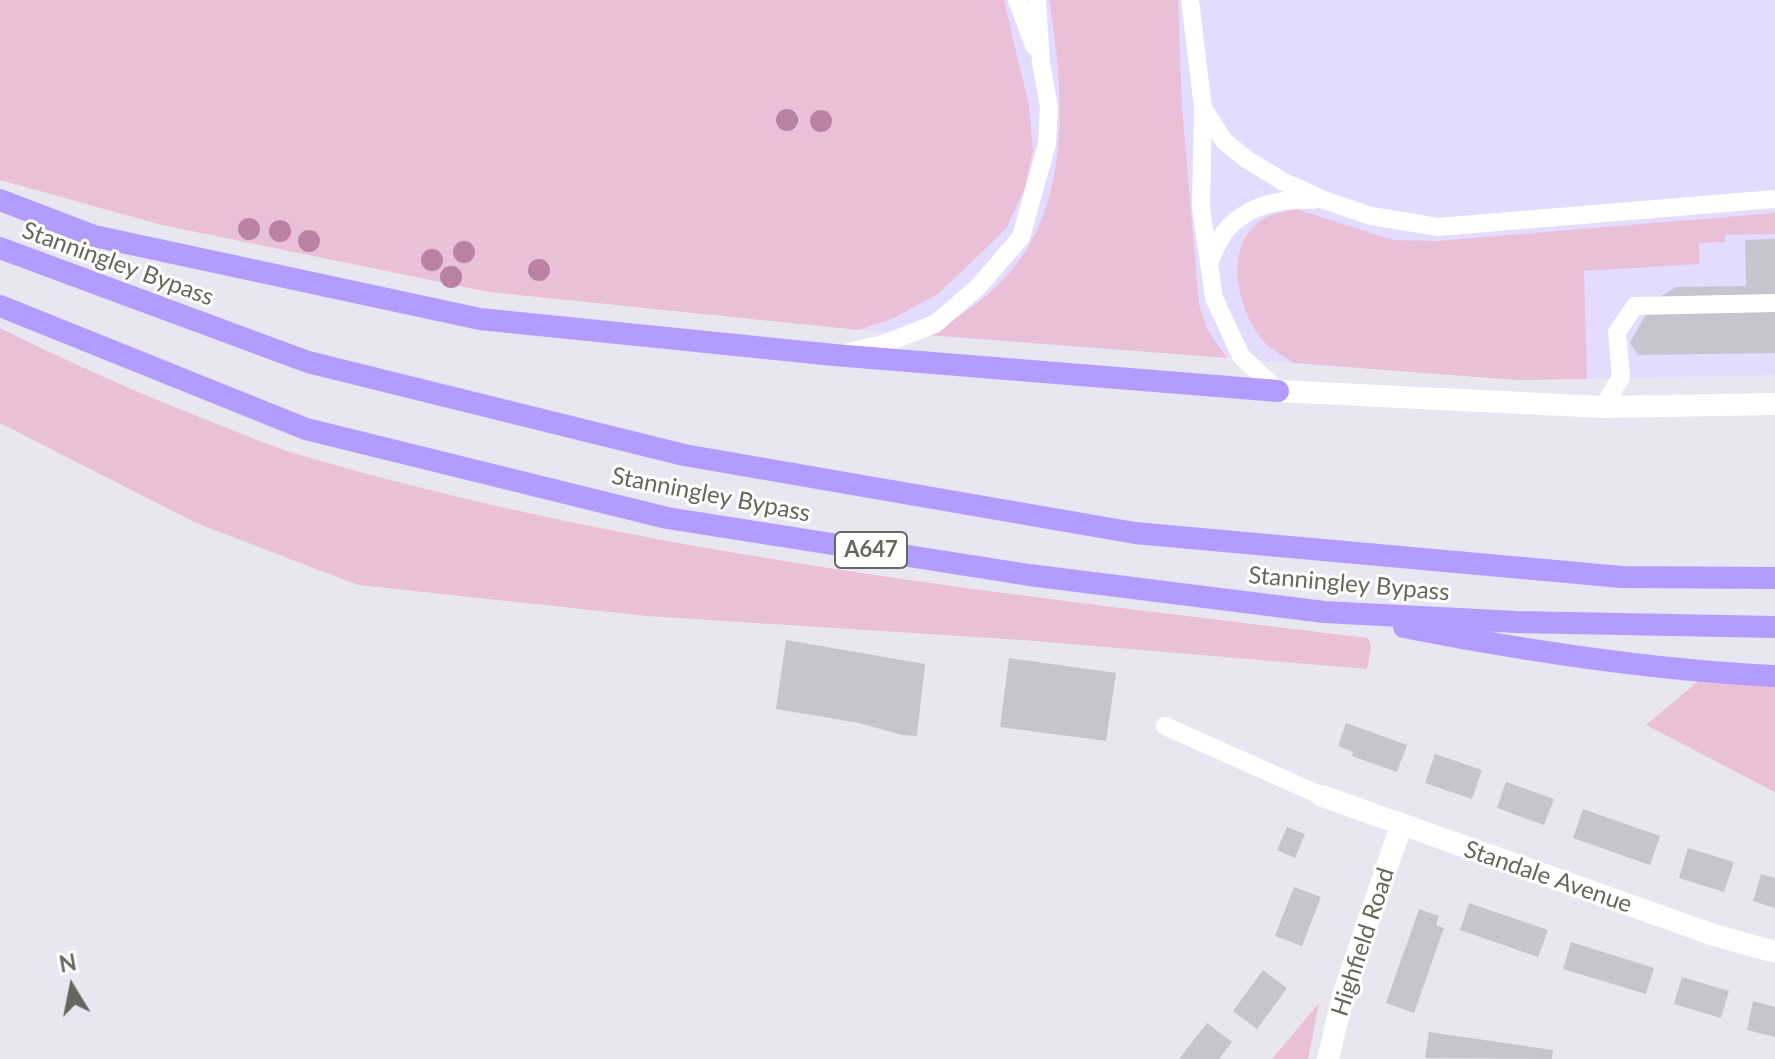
<!DOCTYPE html>
<style>
body{margin:0}
#map{position:relative;width:1775px;height:1059px;overflow:hidden;background:#e8e6f1;font-family:Lato,sans-serif}
canvas{display:block}
.north{position:absolute;left:32px;top:947px;width:80px;height:80px;-webkit-text-stroke:6px #fff;paint-order:stroke;rotate:350deg;font-size:22px;font-weight:700;line-height:32px;text-align:center;color:#67675d}
.north::after{content:'';display:block;margin:auto;width:28px;height:36px;background:#67675d;clip-path:polygon(50% 0,100% 100%,50% 72%,0 100%)}
</style>
<div id="map">
<canvas width="1775" height="1059"></canvas>
<div class="north">N</div>
</div>
<script>
const c = document.querySelector('canvas').getContext('2d');
c.lineJoin = 'round';
function paint(path, color) { c.fillStyle = color; c.fill(path, 'evenodd'); }
function strokePath(path, color, width, dash) { c.strokeStyle = color; c.lineWidth = width; c.lineCap = dash ? 'butt' : 'round'; c.setLineDash(dash || []); c.stroke(path); }
function label(font, color, halo, rows, align = 'center') {
  c.font = font + ' Lato,sans-serif'; c.lineWidth = 6; c.setLineDash([]); c.textBaseline = 'middle'; c.strokeStyle = halo; c.fillStyle = color; for (const [text, x, y, turn = 0] of rows) {
    c.save(); c.translate(x, y); c.rotate((+turn || 0) * Math.PI / 180); c.textAlign = isNaN(turn) ? turn : align; if (halo) c.strokeText(text, 0, 0); c.fillText(text, 0, 0); c.restore();
  }
}
paint(new Path2D(`
 M1004,0h771v375l-259,5 -657,-50 35,-12 44,-24 68,-65 23,-123z`), '#e3dcff');
paint(new Path2D(`
 M0,0h1004l25,106 4,44 -8,38 -19,41 -68,65 -44,24 -35,12 -370,-38 -327,-67 -162,-45z
 M1049,0h129l4,107 17,197 8,25 20,29 -299,-23c24,-14 46,-28 66,-46 80,-73 71,-192 55,-289z
 M1296,209l97,31 43,1 339,-28v21l-50,1v7l-26,1v21l-115,7 3,108 -71,1 -222,-17c-10,-7 -23,-13 -31,-22 -26,-32 -42,-98 2,-123 9,-5 21,-6 31,-9z
 M0,328c74,37 150,70 227,100 24,9 48,20 73,27 347,102 710,139 1068,183l3,8 -4,23 -345,-29 -375,-24 -289,-31 -162,-62 -196,-100z
 M1708,673l67,3v116l-129,-67z
 M1319,1003l-11,56h-36z`), '#eac0d8');
paint(new Path2D(`
 M1775,239v114l-137,2 -8,-12 23,-42 23,-14 70,-1 -1,-46z
 M786,640l139,24 -8,72 -15,-1 -43,-12 -83,-14z
 M1009,658l107,15 -10,68 -106,-14z
 M1346,723l61,22 -10,27 -45,-16 1,-4 -15,-6z
 M1435,754l47,16 -10,29 -47,-16z
 M1506,782l48,17 -10,26 -47,-17z
 M1583,809l77,27 -10,29 -77,-27z
 M1287,827l18,7 -10,24 -18,-8z
 M1688,848l46,14 -10,30 -45,-14z
 M1761,874l14,4v30l-22,-7z
 M1294,887l27,10 -19,49 -27,-10z
 M1469,903l79,27 -10,27 -78,-27z
 M1419,909l20,7 -3,9 8,3 -30,85 -28,-10z
 M1571,942l83,26 -8,26 -83,-25z
 M1263,970l24,18 -30,41 -24,-18z
 M1682,977l47,14 -8,27 -47,-14z
 M1753,1001l22,6v30l-28,-7z
 M1207,1023l25,19 -13,17h-40z
 M1429,1032l124,18 -1,9 -127,-1z`), '#c6c4ce');
strokePath(new Path2D(`
 M1017,0l17,46
 M1190,0l13,108 -2,100 13,90 27,58 37,35
 M1203,108l21,33 22,18 38,23 40,18 47,16 67,11 337,-28
 M1209,263c5,-11 10,-25 18,-34 23,-25 54,-31 86,-29
 M849,352l34,-8 52,-20 43,-37 43,-50 26,-93 2,-37 -8,-44 -4,-63
 M1603,407l18,-30 -4,-45 18,-26 140,-3
 M1165,726l157,70`), '#fff', 18);
strokePath(new Path2D(`
 M1322,796l392,139 61,17
 M1328,1059l16,-67 57,-166`), '#fff', 22);
strokePath(new Path2D(`
 M1278,391l325,16 172,-3`), '#fff', 22);
strokePath(new Path2D(`
 M0,200l94,36 386,83 354,36 444,36
 M0,248l308,114 376,93 451,78 487,44 153,1
 M0,306l306,123 361,89 362,57 295,37 193,10 258,5
 M1404,627c122,24 247,43 371,49`), '#b29dff', 22);
c.fillStyle = '#b982a3';
for (const [x, y] of [
 [787,120],
 [821,121],
 [249,229],
 [280,231],
 [309,241],
 [464,252],
 [432,260],
 [539,270],
 [451,277]
]) { c.beginPath(); c.arc(x, y, 11, 0, 2 * Math.PI); c.fill(); }
for (const [x, y, w] of [
 [871,550,72]
]) { const box = new Path2D(); box.roundRect(x - w / 2, y - 18, w, 36, 6); c.fillStyle = '#fff'; c.fill(box); strokePath(box, '#67675d', 2); }
label('bold 22px', '#67675d', null, [
 ["A647",871,550]
]);
label('24px', '#67675d', '#fff', [
 ["Stanningley Bypass",118,264,20],
 ["Stanningley Bypass",711,495,11],
 ["Stanningley Bypass",1349,584,5],
 ["Standale Avenue",1548,877,19],
 ["Highfield Road",1363,942,-72]
]);
</script>
